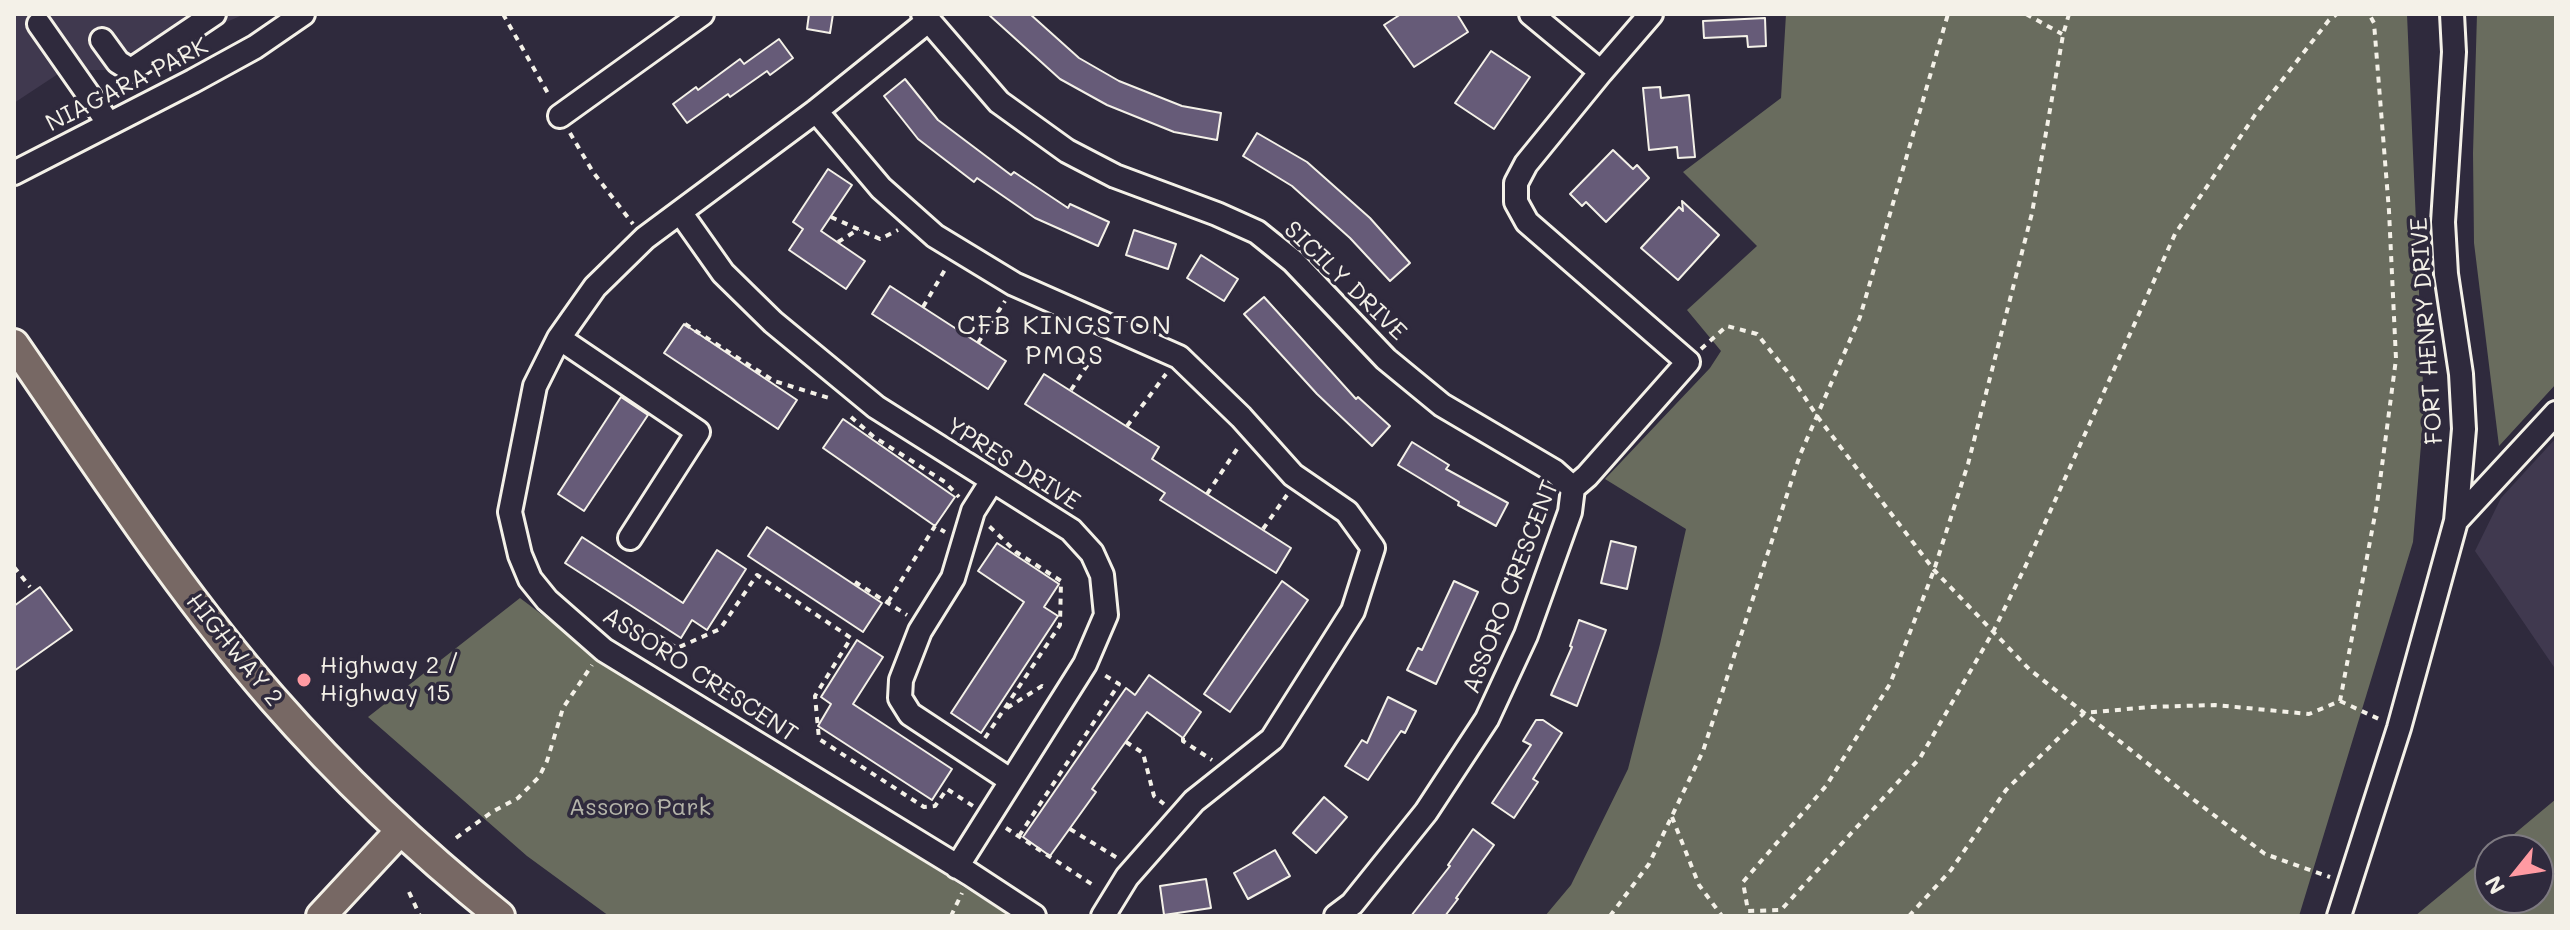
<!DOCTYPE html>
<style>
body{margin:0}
#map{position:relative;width:2570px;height:930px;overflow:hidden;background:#2f2a3d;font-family:Mali,sans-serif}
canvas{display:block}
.frame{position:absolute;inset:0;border:16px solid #f4f1e8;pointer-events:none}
.north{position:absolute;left:2474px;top:834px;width:80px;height:80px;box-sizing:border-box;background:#2f2a3d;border:2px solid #7e7a81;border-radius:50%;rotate:240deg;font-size:22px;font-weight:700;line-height:32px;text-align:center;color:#f4f1e8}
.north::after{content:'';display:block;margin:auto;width:28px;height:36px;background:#ff9aa2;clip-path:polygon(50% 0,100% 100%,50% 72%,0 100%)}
</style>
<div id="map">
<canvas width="2570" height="930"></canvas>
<div class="frame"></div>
<div class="north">N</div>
</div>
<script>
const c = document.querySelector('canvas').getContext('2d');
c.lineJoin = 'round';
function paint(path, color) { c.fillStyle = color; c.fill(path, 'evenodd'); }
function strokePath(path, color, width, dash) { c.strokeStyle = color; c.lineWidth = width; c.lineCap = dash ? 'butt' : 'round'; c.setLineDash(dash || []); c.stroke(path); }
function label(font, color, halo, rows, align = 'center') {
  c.font = font + ' Mali,sans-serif'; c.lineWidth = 7; c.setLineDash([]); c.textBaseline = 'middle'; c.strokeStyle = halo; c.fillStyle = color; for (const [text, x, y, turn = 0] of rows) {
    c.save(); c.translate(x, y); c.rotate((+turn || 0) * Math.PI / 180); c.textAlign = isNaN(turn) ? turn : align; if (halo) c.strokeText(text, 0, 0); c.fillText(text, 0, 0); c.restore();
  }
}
paint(new Path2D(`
 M14,14h231l-131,56h-50l-50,33z
 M2556,438v232l-81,-119 26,-53z`), '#40394f');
paint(new Path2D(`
 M1786,14h621l17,394 -11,134 -114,374h-754l26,-31 57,-116 32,-125 26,-115 -81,-50 105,-111 11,-17 -34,-41 70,-64 -74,-74 98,-74z
 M2477,14h79v370l-57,62 -25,-203 -1,-90z
 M520,598l78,59 412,259h-401l-82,-60 -159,-139z
 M2556,799v117h-141l75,-62v44h48v-48h-43z`), '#696c5e');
const building = new Path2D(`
 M809,14h24l-3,19 -23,-4z
 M988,14h42l49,44 40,23 63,25 39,7 -4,27 -43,-8 -67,-27 -47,-26z
 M1401,14h56l11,18 -54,35 -30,-42z
 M1765,18l1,28 -18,1 -1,-11 -43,2 -1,-17z
 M779,39l14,19 -23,17 -3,-4 -37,26 -2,-3 -41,29 -14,-19 23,-17 2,3 42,-31 4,5z
 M1491,51l39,26 -36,52 -39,-26z
 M905,79l33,41 73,55 3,-3 54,36 2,-4 39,18 -11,24 -63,-28 -58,-40 -3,4 -56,-43 -34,-43z
 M1660,87l1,11 28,-3 6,62 -17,1 -1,-11 -28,3 -6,-62z
 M1257,133l50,29 63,56 40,45 -20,18 -40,-43 -58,-52 -49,-30z
 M1613,150l20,19 4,-4 12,13 -43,44 -20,-20 -4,4 -12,-12z
 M828,169l24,16 -31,46 44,30 -19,28 -57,-39 14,-21 -10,-7z
 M1682,201l37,34 -41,45 -37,-32 38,-41 4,4z
 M1134,230l42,14 -8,25 -42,-14z
 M1201,255l37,24 -14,22 -37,-23z
 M890,286l116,75 -18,28 -116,-75z
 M1264,297l92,102 2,-2 32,29 -18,20 -55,-52 -73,-80z
 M684,324l113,76 -19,29 -114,-76z
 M1044,374l115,73 -7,12 139,89 -15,25 -116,-73 5,-7 -140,-89z
 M621,397l27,18 -64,96 -26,-17z
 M843,419l112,78 -20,29 -112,-78z
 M1412,442l37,23 -3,4 62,34 -12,23 -38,-21 1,-3 -61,-37z
 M767,527l115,76 -19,29 -115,-76z
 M582,537l101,66 34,-53 29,19 -39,61 -15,-10 -11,18 -116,-75z
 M1611,541l25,6 -9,42 -26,-6z
 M997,543l62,41 -15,23 14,9 -77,117 -30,-20 73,-111 -46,-31z
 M1282,581l26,19 -78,112 -26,-18z
 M1454,581l24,11 -42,92 -29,-14 11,-22 4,2z
 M40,587l32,43 -58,41v-65z
 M1579,620l27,10 -29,76 -26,-11 21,-48 -2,-1z
 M857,640l26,17 -30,47 99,65 -20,31 -114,-74 13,-22 -10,-7z
 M1149,675l52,37 -18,26 -36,-26 -55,77 4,3 -46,64 -27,-19 103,-149 9,7z
 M1388,697l28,14 -11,22 -4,-2 -33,49 -23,-14 17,-26 5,3z
 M1536,720h7l19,13 -29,46 5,3 -24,36 -22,-15 39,-58 -8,-4z
 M1324,797l23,20 -31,36 -23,-20z
 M1473,829l21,16 -38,53 2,1 -13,17h-34l39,-50 -2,-1z
 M1275,850l15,26 -42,23 -14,-26z
 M1206,879l5,29 -47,7 -4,-29z`);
paint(building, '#665b78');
strokePath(building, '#f4f1e8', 2);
const minor = new Path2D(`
 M923,14l76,88 68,49 48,25 102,38 40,18 36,29 93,98 56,46 112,66 19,17
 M1531,14l70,58
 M928,21l-112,90 -171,127 -50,49 -36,51 -24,48 -25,126 10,43 10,24 17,21 57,50 366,224 64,42
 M39,24l70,100
 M102,40l16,22 13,8 83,-56
 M816,111l65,77 54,48 79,48 165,73 62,60 52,58 54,37 26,36 -20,63 -81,128 -78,62 -67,76 -24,39
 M560,116l142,-102
 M14,173l179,-92 62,-34 48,-33
 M680,212l43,61 50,49 103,85 195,123 21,23 10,22 4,40 -21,49 -128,203
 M559,338l139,94 -68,106
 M992,481l-19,30 -20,67 -33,53 -19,49 -1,18 10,16 100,66
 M2456,521l100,-108
 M1336,916l16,-12 74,-92 61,-93 39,-84 44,-123 3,-24 14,-12 101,-114 -161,-140 -11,-20v-19l10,-19 75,-92 50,-58
 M2339,916l60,-188 57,-207 8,-92 -3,-55 -15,-100 -3,-52 11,-170 -2,-38`);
const major = new Path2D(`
 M14,344c83,120 162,244 258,354 69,79 146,152 228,218
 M321,916l79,-85`);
strokePath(minor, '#f4f1e8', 28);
strokePath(major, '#f4f1e8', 34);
strokePath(new Path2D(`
 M503,14l47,83
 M2026,14l36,20
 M2069,14l-6,21 -31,178 -64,251 -34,106 -44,114 -64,102 -83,96 5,29 33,-1 139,-152 73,-126 33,-67 149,-331 80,-119 74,-95 8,-6
 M570,133l23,39 40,52
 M831,217l49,22 18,-9
 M838,242l21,-13
 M923,307l23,-39
 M685,324l89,57 55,17
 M978,343l27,-42
 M1701,349l26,-23 30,8 33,41 27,41 117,154 95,99 152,121 84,64 65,23
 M1071,390l29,-44
 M851,417l23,20 71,45 14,15
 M1127,426l39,-52
 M1207,494l32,-48
 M1263,529l24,-34
 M14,567l16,20
 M855,582l52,33
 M888,602l47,-76 10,6
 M613,628l40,4 24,16 43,-19 37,-54 94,63 -36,58 4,43 105,68 11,-1 12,-17 26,17
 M2340,701l41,19
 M1007,708l35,-22 5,3
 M985,738l75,-113 1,-44 -45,-29 -28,-27
 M1183,738v3l29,19
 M1126,742l17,11 11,43 10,8
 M1672,817l27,68 23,31
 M1006,828l90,59
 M1070,829l49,30
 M1019,836l100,-152 -18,-11
 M456,838l36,-26 26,-14 21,-21 8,-16 16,-53 29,-43
 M409,892l11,24
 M951,916l11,-23
 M1610,916l39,-52 54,-113 97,-296 60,-138 88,-303
 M1909,916l42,-46 55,-80 78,-77 66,-6 65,-2 94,9 31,-13 37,-197 19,-145 -7,-148 -15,-188 -5,-9`), '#f4f1e8', 4, [6, 6]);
strokePath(minor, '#2f2a3d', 22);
strokePath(major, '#776864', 28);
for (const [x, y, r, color] of [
 [304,680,8,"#ff9aa2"]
]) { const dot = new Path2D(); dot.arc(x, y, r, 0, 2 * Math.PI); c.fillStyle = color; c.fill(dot); strokePath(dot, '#2f2a3d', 3); }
label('24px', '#f4f1e8', '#2f2a3d', [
 ["NIAGARA PARK",127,85,-27],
 ["SICILY DRIVE",1345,281,44],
 ["FORT HENRY DRIVE",2427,331,-94],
 ["YPRES DRIVE",1013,464,32],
 ["ASSORO CRESCENT",1511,587,-69],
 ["HIGHWAY 2",234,650,51],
 ["ASSORO CRESCENT",700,675,33]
]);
label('24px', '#f4f1e8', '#2f2a3d', [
 ["Highway 2 /",320,666],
 ["Highway 15",320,694]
], 'left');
label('24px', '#b5b5aa', '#2f2a3d', [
 ["Assoro Park",640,808]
]);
c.letterSpacing = '2px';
label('26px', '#f4f1e8', '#2f2a3d', [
 ["CFB KINGSTON",1065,326],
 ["PMQS",1065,356]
]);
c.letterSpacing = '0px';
</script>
